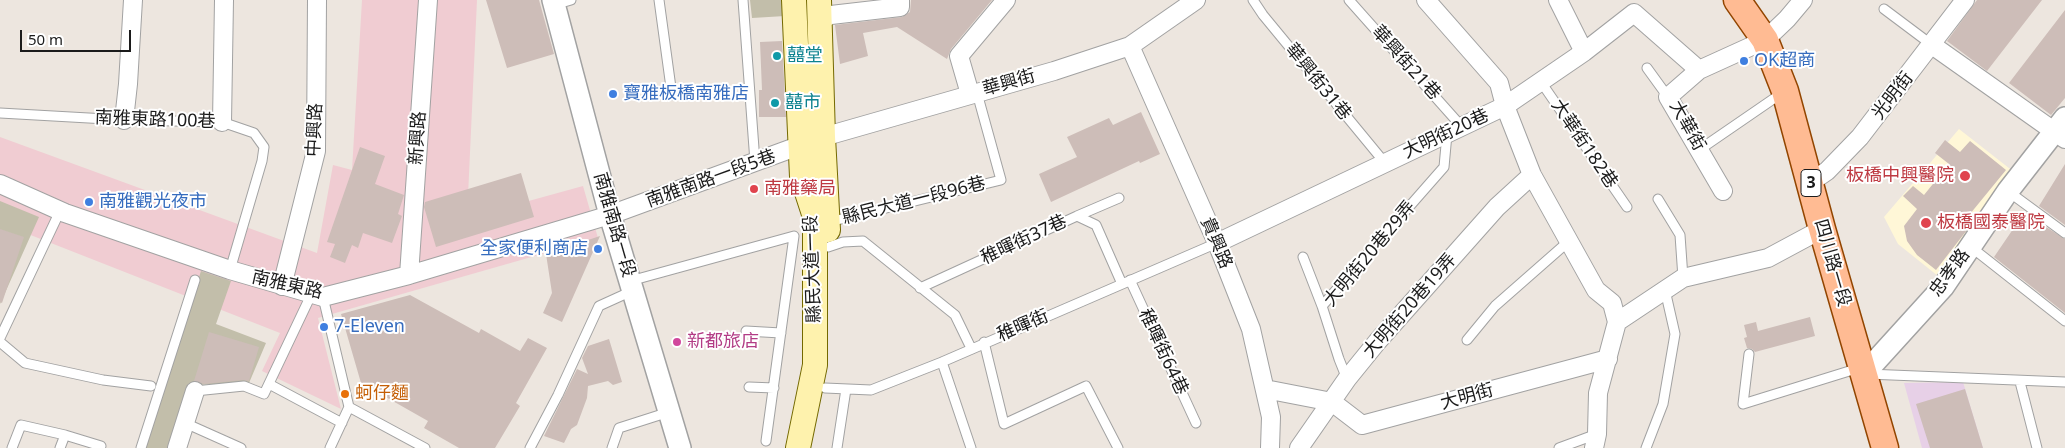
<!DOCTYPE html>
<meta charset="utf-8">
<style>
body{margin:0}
#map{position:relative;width:2065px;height:448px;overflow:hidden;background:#ede6df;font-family:"Noto Sans",sans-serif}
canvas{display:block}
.scale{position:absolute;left:20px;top:30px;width:111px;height:22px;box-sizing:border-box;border:2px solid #1b1b1b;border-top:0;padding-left:6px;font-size:15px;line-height:18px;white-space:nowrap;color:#1b1b1b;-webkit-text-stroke:4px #fff;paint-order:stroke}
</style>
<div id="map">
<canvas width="2065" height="448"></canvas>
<div class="scale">50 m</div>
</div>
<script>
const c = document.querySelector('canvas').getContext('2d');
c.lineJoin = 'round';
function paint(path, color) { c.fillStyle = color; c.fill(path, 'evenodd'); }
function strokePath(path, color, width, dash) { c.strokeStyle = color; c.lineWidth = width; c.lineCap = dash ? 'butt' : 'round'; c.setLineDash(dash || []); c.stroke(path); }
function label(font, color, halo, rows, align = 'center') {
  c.font = font + ' "Noto Sans","Noto Sans TC",sans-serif'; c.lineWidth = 4; c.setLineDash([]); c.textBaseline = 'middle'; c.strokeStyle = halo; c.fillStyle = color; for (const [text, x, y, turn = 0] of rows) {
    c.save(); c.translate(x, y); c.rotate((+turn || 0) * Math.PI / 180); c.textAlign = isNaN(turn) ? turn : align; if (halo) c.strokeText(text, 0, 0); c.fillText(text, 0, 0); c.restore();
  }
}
paint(new Path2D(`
 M362,0h115l-10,218 116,-32 15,52 -280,80 23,91 -79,-38 18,-38 -280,-110v-86l317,116 16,-88 19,5z`), '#f0ccd2');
paint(new Path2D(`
 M1963,382l20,66h-61l-18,-65z`), '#e7d0e7');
paint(new Path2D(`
 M1959,129l55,43 -76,104 -40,-32 -14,-27z`), '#fff7d7');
paint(new Path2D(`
 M750,0h33l2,16 -33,2z
 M0,201l39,16 -39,87z
 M201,271l30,10 -15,43 50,19 -17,40 -58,2 -19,63h-28z`), '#c2beaa');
paint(new Path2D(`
 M486,0h53l15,54 -47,14z
 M911,0h81l-41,49 -4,10 -50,-32 -34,6 5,23 -28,8 -5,-39 67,-8 8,-5z
 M1977,0h65l-55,71 -40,-30z
 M2065,10v88l-14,17 -42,-32z
 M782,41l4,76h-27v-27h3l-2,-48z
 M1141,112l19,42 -20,9 -1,-2 -88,41 -12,-28 38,-17 -10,-20 42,-19 4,7z
 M1945,140l15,12 10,-11 36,29 -45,55 6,5 -31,40 -19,-15 -10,-14 -3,-15 13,-17 -14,-13 10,-10 11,9 25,-31 -14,-11z
 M360,147l25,9 -10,28 29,11 -6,19 4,2 -10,27 -29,-10 -5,15 -6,-3 -7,18 -15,-6 5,-13 -8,-2z
 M2065,164v61l-26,-19z
 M521,173l13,44 -98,30 -12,-40 1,-5z
 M2024,213l41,26v74l-71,-56z
 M0,229l24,8 -22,66 -2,-1z
 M600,236l-38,86 -19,-9 9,-20 -6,-39z
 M410,295l69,38 2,-4 39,22 8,-13 19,10 -31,55 4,3 -25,42h-36l-35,-20 4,-7 -67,-38 -20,-69z
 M1810,317l5,19 -60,16 -3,-3 -5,-1 -3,-10 3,-1 -3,-12 12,-3 2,9z
 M209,332l50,15 -10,34 -6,-1 -39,4 -10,-3z
 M609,339l13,43 -9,3 -5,-4 -20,5 -1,12 -10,27 -6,4 -7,14 -20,-7 33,-67 11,5 -6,-16 6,-12z
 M1965,389l18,59h-53l-14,-44z`), '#cdbdb8');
const service = new Path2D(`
 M659,0l13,95
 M743,0l12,162
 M1253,0l10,15 122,148
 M1349,0l113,127
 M554,5l17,-5
 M1884,9l48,36
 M1647,68l21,29
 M1541,82l86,125
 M0,113l124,7 98,2 32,11 10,14 -2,14 -32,109
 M1699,150l83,-57
 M2009,192l56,41
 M1658,199l22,36 3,43
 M1077,216l42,-18
 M829,222l172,-42 -24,-87
 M828,247l15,-5 20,-1 92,74 16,33
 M1971,247l94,74
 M1303,257l19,49
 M1130,280l66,143
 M630,281l164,-45 -28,205
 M920,288l157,-72 19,9 26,59
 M323,297l26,110 -19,41
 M746,331l35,2
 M0,338l60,-127
 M1467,340l28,-34 74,-65
 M0,342l25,21 78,17 48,6
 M984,342l20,82 82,-38 32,62
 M1749,354l-6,50 116,-36
 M942,362l29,86
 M1867,374l198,8
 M1347,379l-8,-20 -17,-53 122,-139 3,-33
 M2020,382l17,66
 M269,384l73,39
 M749,387l25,1
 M825,388l46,2 71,-28 275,-119
 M195,391l49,-5 20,8 48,-101
 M349,407l76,41
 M185,423l56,25
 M12,448l9,-23 44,10
 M60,448l5,-13 36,11
 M141,448l54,-168
 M530,448l28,-53 41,-89 33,-15
 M612,448l7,-20 50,-16
 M837,448l9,-59
 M1559,448l38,-14
 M1646,448l17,-44 12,-70 -10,-44`);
const minor = new Path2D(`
 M1426,0l73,83 6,23 79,-54 -26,-52
 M820,20l11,-5 69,-8v-7
 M1932,45l133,94
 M1130,46l87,197 34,86 20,88 -1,31
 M1584,52l50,-39 65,57 66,-30 22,-21 16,-19
 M1699,70l-31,27 55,94
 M970,94l-11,-38 47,-56
 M124,120l4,-36 5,-84
 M222,122l2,-122
 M1811,182l16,-11 33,-34 105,-137
 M0,184l65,29 165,57 93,27 86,-22 201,-60 213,-78 231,-66 76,-25 66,-46
 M1217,243l288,-137 27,69 64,115 16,13 5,19 -19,71 -1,41 -3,14
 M409,275l19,-275
 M282,286l34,-135 1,-151
 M1617,322l66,-44 85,-20 54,-29
 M1265,389l67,13 30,23 246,-66
 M177,448l18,-57
 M1299,448l48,-69 30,-37 120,-135 35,-32`);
const tertiary = new Path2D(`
 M553,0l57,215 70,233
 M1864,374l79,-87 65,-96 57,-73`);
const secondary = new Path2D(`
 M794,0l8,177 13,40v148l-17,83
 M819,0l4,137 5,93`);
const primary = new Path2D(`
 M1737,0l28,40 20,51 37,138 63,219`);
strokePath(service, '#a2a2a2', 11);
strokePath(minor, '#a2a2a2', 20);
strokePath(tertiary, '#a2a2a2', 24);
strokePath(secondary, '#746900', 26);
strokePath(primary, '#924500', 29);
strokePath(service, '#fff', 9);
strokePath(minor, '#fff', 18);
strokePath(tertiary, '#fff', 21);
strokePath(secondary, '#fef2ad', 24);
strokePath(primary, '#ffbb93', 26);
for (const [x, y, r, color] of [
 [777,56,5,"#0f9aa8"],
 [1744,61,5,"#3f7fe0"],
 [613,94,5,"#3f7fe0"],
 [775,103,5,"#0f9aa8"],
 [1965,176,6,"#e0444e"],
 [754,189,5,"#e0444e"],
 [89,202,5,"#3f7fe0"],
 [1926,223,6,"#e0444e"],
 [598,249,5,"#3f7fe0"],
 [324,327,5,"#3f7fe0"],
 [677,342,5,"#d1479c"],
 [345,394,5,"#e8710a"]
]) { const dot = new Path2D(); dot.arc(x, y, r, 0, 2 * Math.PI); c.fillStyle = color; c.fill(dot); strokePath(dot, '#fff', 2); }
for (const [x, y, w] of [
 [1811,183,20]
]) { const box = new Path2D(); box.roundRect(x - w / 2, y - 13.5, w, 27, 4); c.fillStyle = '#fff'; c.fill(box); strokePath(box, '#1b1b1b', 1); }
label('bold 16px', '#1b1b1b', null, [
 ["3",1811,183]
]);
label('18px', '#0d838f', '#fff', [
 ["囍堂",787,56],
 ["囍市",785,103]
], 'left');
label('18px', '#366cbe', '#fff', [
 ["OK超商",1754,61],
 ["寶雅板橋南雅店",623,94],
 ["南雅觀光夜市",99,202],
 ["全家便利商店",588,249,"right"],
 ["7-Eleven",334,327]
], 'left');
label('18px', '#1b1b1b', '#fff', [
 ["華興街21巷",1406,63,48],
 ["華興街31巷",1318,82,51],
 ["華興街",1009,83,-16],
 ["光明街",1893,96,-52],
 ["南雅東路100巷",155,120,2],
 ["大華街",1687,126,61],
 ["中興路",315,130,-87],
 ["大明街20巷",1446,134,-25],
 ["新興路",418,138,-86],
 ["大華街182巷",1584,144,56],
 ["南雅南路一段5巷",711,179,-20],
 ["縣民大道一段96巷",914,201,-14],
 ["南雅南路一段",614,225,74],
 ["稚暉街37巷",1024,240,-25],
 ["貴興路",1216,243,67],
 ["大明街20巷29弄",1370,254,-50],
 ["四川路一段",1832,263,74],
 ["縣民大道一段",813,269,-92],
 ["忠孝路",1950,273,-54],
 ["南雅東路",287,285,13],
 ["大明街20巷19弄",1410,306,-49],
 ["稚暉街",1023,326,-23],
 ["稚暉街64巷",1163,352,65],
 ["大明街",1467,397,-15]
]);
label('18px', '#be3a42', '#fff', [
 ["板橋中興醫院",1954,176,"right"],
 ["南雅藥局",764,189],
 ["板橋國泰醫院",1937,223]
], 'left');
label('18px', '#b23c85', '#fff', [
 ["新都旅店",687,342]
], 'left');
label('18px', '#c56008', '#fff', [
 ["蚵仔麵",355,394]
], 'left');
</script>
